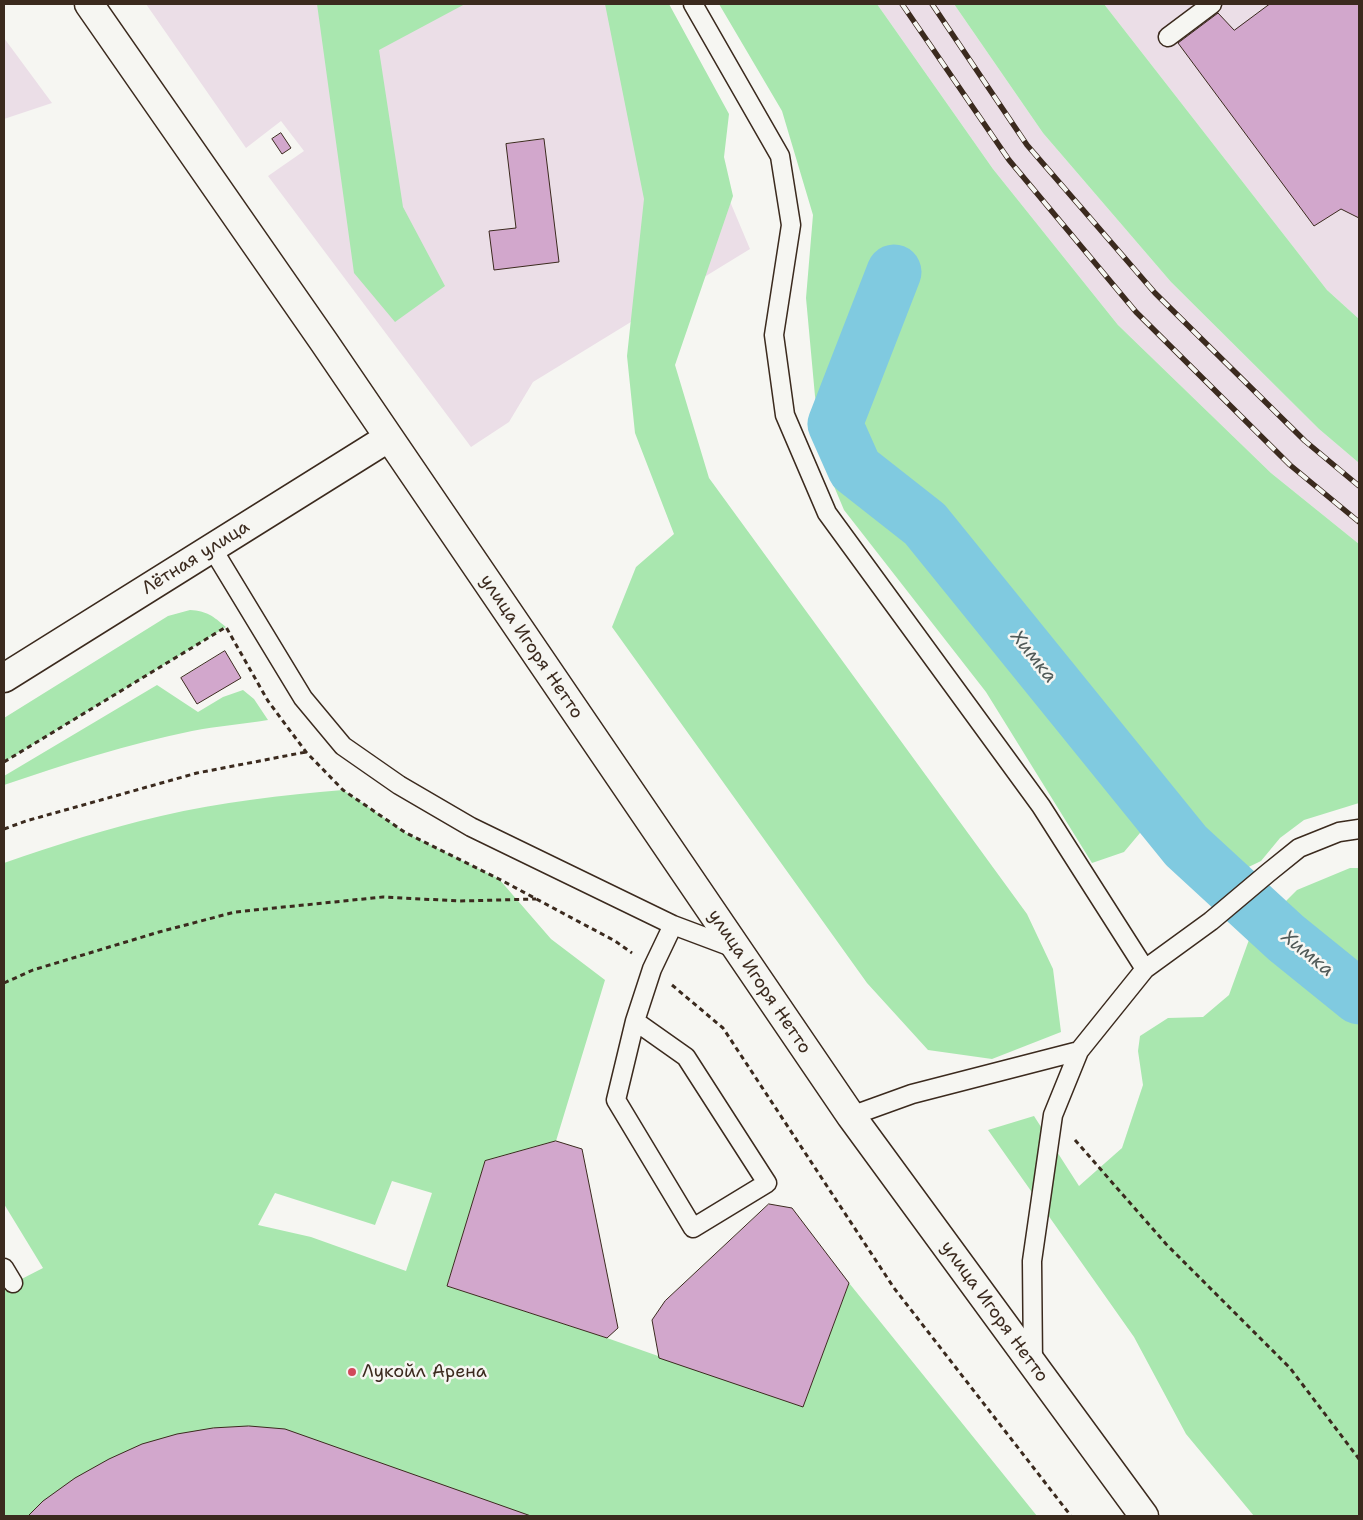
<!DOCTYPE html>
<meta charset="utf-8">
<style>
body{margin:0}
#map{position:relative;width:1363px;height:1520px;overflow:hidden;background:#f6f6f2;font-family:"Shantell Sans",sans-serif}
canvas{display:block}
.frame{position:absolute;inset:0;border:5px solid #3b2a1e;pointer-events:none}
</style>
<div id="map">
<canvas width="1363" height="1520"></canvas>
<div class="frame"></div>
</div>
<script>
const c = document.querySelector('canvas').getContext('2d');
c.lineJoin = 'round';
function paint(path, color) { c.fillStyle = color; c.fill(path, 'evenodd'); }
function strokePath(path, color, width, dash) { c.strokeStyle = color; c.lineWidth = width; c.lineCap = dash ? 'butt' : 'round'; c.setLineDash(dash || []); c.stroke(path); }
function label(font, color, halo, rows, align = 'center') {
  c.font = font + ' "Shantell Sans",sans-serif'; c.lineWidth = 5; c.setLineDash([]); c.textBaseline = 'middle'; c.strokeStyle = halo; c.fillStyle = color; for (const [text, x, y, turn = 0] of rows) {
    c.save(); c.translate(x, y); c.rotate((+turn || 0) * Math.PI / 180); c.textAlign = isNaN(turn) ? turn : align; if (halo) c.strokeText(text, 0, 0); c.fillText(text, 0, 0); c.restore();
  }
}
paint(new Path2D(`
 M146,4h501l103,245 -217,133 -24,40 -38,25 -203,-271 36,-25 -23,-30 -35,27z
 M877,4h77l89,129 128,149 148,147 40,34v81l-88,-71 -153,-148 -125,-156z
 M1104,4h255v315l-32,-29z
 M4,38l48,65 -48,16z`), '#ebdee7');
paint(new Path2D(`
 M317,4h148l-86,46 24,157 42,79 -50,36 -41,-49z
 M605,4h64l60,110 -5,43 9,39 -58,169 34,113 318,436 26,55 8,63 -69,27 -64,-9 -61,-67 -255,-356 24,-60 38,-33 -39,-101 -8,-77 17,-157z
 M719,4h158l116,165 125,156 153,148 88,71v259l-55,17 -24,18 -19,23 -31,15 -33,3 -13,-9 -6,-15 -18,-28h-15l-21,25 -32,11 -106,-171 -142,-182 -21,-50 -3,-33 -5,-31 -9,-98 7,-83 -31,-104z
 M954,4h150l223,286 32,29v144l-40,-34 -148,-147 -128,-149z
 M190,610c17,1 23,6 36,17l-222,135v-44l164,-102z
 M157,685l41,27 25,-15 20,-7 11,9 14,21c-25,4 -51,6 -76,11 -64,13 -126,33 -188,54v-9z
 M343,790l63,43 93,46 52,60 54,41 -49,161 -71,20 -38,125 160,52 196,69 46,-124 188,233h-1033v-228l39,-20 -39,-64v-341c52,-18 104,-35 157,-47 60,-14 121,-21 182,-26zM392,1181l40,12 -26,78 -95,-34 -53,-12 17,-32 100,32z
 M1350,868h9v648h-105l-68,-82 -52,-97 -146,-207 46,-14 45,70 43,-38 21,-63 -5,-34 2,-15 28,-18 35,-1 26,-22 21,-58 47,-47z`), '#a9e7af');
strokePath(new Path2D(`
 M894,272l-59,152 20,45 70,55 261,322 100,92 73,59`), '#80cae0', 55);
const building = new Path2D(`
 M1270,4h89v214l-18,-9 -27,17 -136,-183 40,-30 16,17z
 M281,133l10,15 -9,6 -10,-15z
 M544,139l15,123 -65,8 -5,-39 27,-3 -10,-84z
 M225,651l16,27 -44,26 -16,-26z
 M556,1141l26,8 36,179 -11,10 -160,-52 38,-125z
 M769,1204l23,4 57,75 -46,124 -144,-49 -7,-38 13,-19z
 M249,1426l36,3 246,87h-503l15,-15 32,-23 34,-19 33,-15 35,-10 36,-6z`);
paint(building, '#d2a7cc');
strokePath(building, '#3b2a1e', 1);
const lane = new Path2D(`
 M693,4l87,152 11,69 -17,110 11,80 42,98 214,293 104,163
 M1168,37l44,-33
 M212,548l91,150 40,48 56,39 72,42 202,98 64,24
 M635,1021l51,36 81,126 -74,45 -77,-128 19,-79 17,-52 21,-44
 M851,1116l61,-22 167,-43 66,-82 66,-48 57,-48 31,-25 40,-16 20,-3
 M4,1268l9,15
 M1033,1364l-1,-103 21,-146 26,-64`);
const street = new Path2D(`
 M89,4l235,338 527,774 293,400
 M4,678l384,-240`);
strokePath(lane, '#3b2a1e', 21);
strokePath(street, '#3b2a1e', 31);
strokePath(new Path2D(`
 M4,762l222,-135 42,74 38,51 37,38 63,43 93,46 116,62 17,12
 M4,829l22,-8 171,-48 109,-21
 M4,983l29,-13 126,-38 76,-20 148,-15 77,4 76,-2
 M672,985l51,43 171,260 177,228
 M1075,1140l91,104 124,124 69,91`), '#3b2a1e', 3, [5, 4]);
strokePath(lane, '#f6f6f2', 18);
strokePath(street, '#f6f6f2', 28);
const rail = new Path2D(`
 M902,4l107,156 127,152 154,153 69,57
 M932,4l95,141 128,148 150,148 54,45`);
strokePath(rail, '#3b2a1e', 5.5);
strokePath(rail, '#f6f6f2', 4, [11]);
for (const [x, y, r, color] of [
 [352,1372,5,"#d1495b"]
]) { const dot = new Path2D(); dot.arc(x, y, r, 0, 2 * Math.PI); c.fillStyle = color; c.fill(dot); strokePath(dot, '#f6f6f2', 2); }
label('18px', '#3b2a1e', '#f6f6f2', [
 ["Лётная улица",196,558,-32],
 ["улица Игоря Нетто",531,647,56],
 ["улица Игоря Нетто",759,982,56],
 ["улица Игоря Нетто",994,1312,54]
]);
label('18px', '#3b2a1e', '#f6f6f2', [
 ["Лукойл Арена",362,1372]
], 'left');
label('italic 19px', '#505a58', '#f6f6f2', [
 ["Химка",1033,657,51],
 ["Химка",1307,954,39]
]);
</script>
